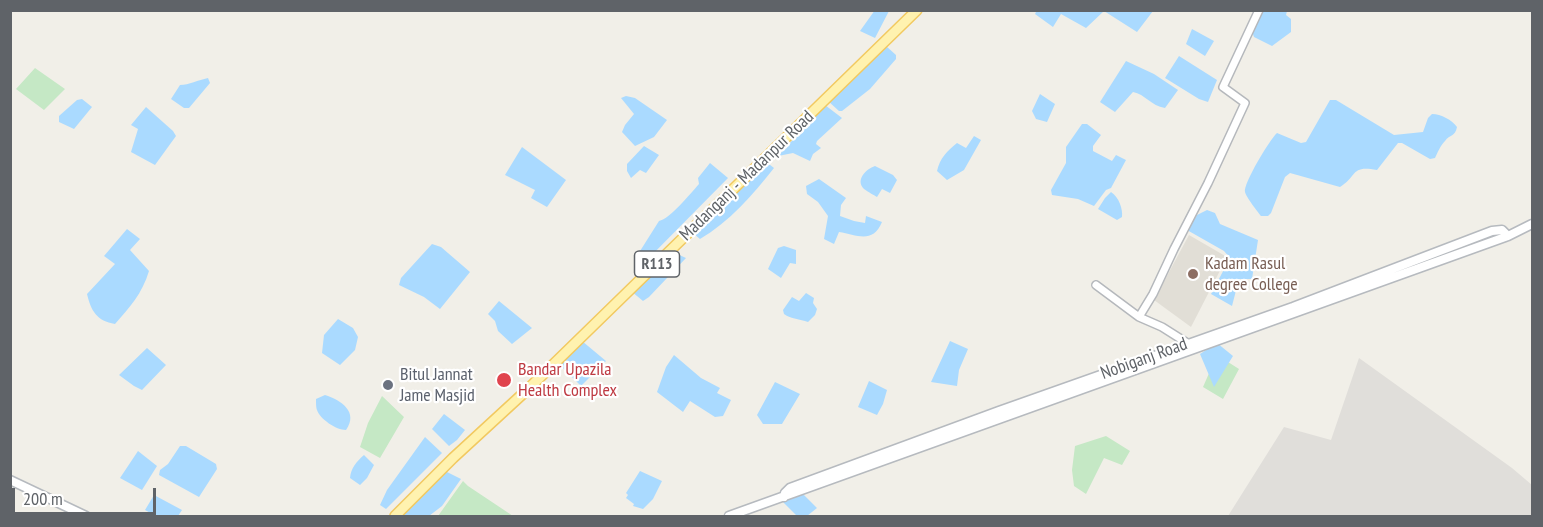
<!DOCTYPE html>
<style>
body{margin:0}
#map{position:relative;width:1543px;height:527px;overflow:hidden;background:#f1efe8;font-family:"PT Sans Narrow",sans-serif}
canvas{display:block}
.frame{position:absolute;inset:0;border:12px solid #5f6368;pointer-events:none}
.scale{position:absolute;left:12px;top:488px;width:144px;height:27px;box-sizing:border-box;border:3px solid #5f6368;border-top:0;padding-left:8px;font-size:18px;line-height:21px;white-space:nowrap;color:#5f6368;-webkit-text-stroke:4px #fff;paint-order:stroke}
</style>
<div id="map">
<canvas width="1543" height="527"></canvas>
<div class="frame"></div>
<div class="scale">200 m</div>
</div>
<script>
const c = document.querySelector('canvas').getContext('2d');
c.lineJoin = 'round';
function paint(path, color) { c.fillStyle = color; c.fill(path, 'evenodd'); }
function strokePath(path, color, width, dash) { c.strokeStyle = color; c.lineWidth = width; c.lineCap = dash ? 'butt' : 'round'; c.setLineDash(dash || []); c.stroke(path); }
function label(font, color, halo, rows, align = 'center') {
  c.font = font + ' "PT Sans Narrow",sans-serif'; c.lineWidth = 4.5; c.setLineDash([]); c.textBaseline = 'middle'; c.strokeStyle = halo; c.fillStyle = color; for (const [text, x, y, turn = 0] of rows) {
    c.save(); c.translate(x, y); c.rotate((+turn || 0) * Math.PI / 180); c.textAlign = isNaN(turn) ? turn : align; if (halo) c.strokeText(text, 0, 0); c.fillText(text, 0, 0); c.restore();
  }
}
paint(new Path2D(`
 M1359,358l153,110 20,17v31h-304l56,-89 47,13z`), '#e0deda');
paint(new Path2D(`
 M1189,235l38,22 -36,70 -37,-27z`), '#e1ded6');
paint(new Path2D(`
 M35,68l30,21 -21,21 -28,-21z
 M1217,355l22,14 -16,30 -20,-12z
 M382,396l22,21 -24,41 -20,-11 8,-24z
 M1106,436l24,15 -8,14 -18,-7 -18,36 -12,-8 -2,-16 3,-24z
 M463,481l5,5 45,30h-75z`), '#c5e8c5');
paint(new Path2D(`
 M875,10l14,1 -14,27 -15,-7z
 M1037,10h67v1l-18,17 -25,-14 -8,13 -18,-13z
 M1104,11v-1l49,1 -16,21z
 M1258,11h29l-1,4 5,4v13l-19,14 -18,-9 -4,-11z
 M1192,29l22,12 -9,15 -19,-12z
 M886,46l10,9v4l-26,30 -28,22h-3l-11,-10z
 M1179,56l38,24 -9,22 -9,-3 -34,-21z
 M1126,61l28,13 24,16 -13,18c-14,-2 -20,-14 -32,-16l-18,20 -15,-10z
 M208,78l2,5 -21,25h-5l-13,-9 9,-14c9,0 18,-5 28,-7z
 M1040,94l15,10 -8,18 -11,-3 -4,-8z
 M626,96l9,2 32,22 -13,17 -19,9 -13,-14 3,-7 9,-11 -13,-16z
 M82,99l10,8 -18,22 -15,-7v-6l18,-16z
 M1330,100h6l58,35 29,-3 5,-14 4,-4c9,0 20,6 25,13 -2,10 -7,7 -12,14 -5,5 -7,11 -10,17l-5,1 -28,-16h-4l-21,27c-27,-5 -19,6 -37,17l-50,-14 -5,4 -14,36 -3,3h-7c-3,-4 -15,-19 -16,-24 -2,-8 25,-53 32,-59l24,10 5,-1z
 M825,105l17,13 -25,23 -1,3 5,4 -8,6 -3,7 -17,-8 -15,3z
 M146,107l27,24 3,5 -21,29 -24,-13 7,-23 -7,-4z
 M1082,124h5l14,11 -8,11v5l19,10 4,-6 10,5 -15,28 -5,2 -12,16 -16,-7 -26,-4 -1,-5 15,-27v-16z
 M974,136l7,4 -17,30 -17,10 -10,-9c3,-13 10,-20 20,-28l9,5z
 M644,146l15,9 -13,18 -6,-3 -9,8 -4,-7v-7z
 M522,147l44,33 -19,27 -16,-9 4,-8 -30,-15z
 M765,161l9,7c-21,27 -45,54 -74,71l-6,-5z
 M710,163l18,15 -86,87 -7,-6 24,-38c11,-2 31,-27 40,-37l-1,-6z
 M875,166l18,9 4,5 -7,13 -8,-4 -5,8c-3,-2 -9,-5 -13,-8 -9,-9 2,-20 11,-23z
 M819,179l27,19 -5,7 -1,11 14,5 11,2 1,-7 16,6c-9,22 -25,13 -43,10l-5,12 -10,-5 4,-23 -10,-14 -11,-8 -1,-8z
 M1111,192c8,5 12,17 11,25l-5,3 -19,-11 7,-11z
 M1207,210l8,3 5,11 38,16 -6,39h-13l-7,27 -21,-12 19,-36 -6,-7 -37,-21 10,-15z
 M127,229l13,10 -10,11 19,21c-7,23 -19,36 -34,53 -18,-3 -24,-13 -28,-30l28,-30 -11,-8z
 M432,244l9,3 29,25 -30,37 -16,-12 -25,-12 2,-7z
 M784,246l12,4v14l-6,-1 -9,15 -13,-9 10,-21z
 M675,253l11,5 -37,39 -6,4 -12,-10z
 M806,293l8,5 -1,5 4,6 -2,6 -7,7c-8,-3 -17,-3 -24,-8l-1,-4 9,-13 7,4z
 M499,301l33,27 -20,16 -14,-13 -3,-10 -7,-7z
 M338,319l15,9 5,9 -3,13 -15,15 -18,-12 2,-18z
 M582,341l24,20 -25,25 -22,-22z
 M950,341l18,8 -9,21 -2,16 -26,-4z
 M1217,343l16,13 -19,31 -14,-33z
 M147,348l19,17 -24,25 -8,-4 -15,-11z
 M674,355l27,23 19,10 -3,5 14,7 -8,16 -8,1 -25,-16 -7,11 -26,-20 9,-25z
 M869,381l18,9 -4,14 -6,11 -19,-8z
 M775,382l25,12 -18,30h-19l-6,-9z
 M325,395c16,5 34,17 21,35 -10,0 -26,-11 -29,-20 -1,-2 -1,-8 -1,-11z
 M444,414l21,16 -8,10 -8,6 -17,-17z
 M425,437l17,16 -56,56 -6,-4 7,-15z
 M180,446h6l30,18 1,5 -18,28 -40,-22 1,-5 8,-6z
 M138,451l19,15 -15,24 -22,-12z
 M364,455l10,10 -7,13 -7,7 -10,-7c1,-10 6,-16 14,-23z
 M445,471l16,8 -19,27 -13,10h-29z
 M640,471l22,10 -9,18 -10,10 -10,-3 1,-2 -8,-6 2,-3 -2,-2z
 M803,494l14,14 -10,8h-10l-14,-14z
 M154,495l28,15 -4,6h-22l-11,-6z`), '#aadaff');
const tertiary = new Path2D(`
 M1096,285l43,32 23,10 30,19
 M1139,317l14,-23 21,-45 34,-66 37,-80 -22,-16 36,-77`);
const secondary = new Path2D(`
 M10,480l76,36
 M784,497l1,-4 5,-5 209,-77 294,-104 199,-76 10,-1 6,6
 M729,516l779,-280 24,-12`);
const primary = new Path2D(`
 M395,516l58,-58 74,-68 390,-380`);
strokePath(tertiary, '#b5b8bc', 10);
strokePath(secondary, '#b6babf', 11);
strokePath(primary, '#f2c960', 12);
strokePath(tertiary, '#fff', 7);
strokePath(secondary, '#fff', 8);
strokePath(primary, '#fff2af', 9);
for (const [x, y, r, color] of [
 [1193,274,6,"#8d6e63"],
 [504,380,8,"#e0444e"],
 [388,385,6,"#6b7280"]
]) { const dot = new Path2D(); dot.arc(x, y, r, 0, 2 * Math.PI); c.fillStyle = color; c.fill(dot); strokePath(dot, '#fff', 2); }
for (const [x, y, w] of [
 [657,264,45]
]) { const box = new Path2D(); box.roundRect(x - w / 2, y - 13, w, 26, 4.5); c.fillStyle = '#fff'; c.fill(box); strokePath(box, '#5f6368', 1.5); }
label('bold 16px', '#5f6368', null, [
 ["R113",657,264]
]);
label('18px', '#5f6368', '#fff', [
 ["Madanganj - Madanpur Road",747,176,-44],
 ["Nobiganj Road",1144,359,-20]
]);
label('18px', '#785e54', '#fff', [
 ["Kadam Rasul",1205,264],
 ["degree College",1205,285]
], 'left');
label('18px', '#be3a42', '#fff', [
 ["Bandar Upazila",518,370],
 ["Health Complex",518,391]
], 'left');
label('18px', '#5b616d', '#fff', [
 ["Bitul Jannat",400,375],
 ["Jame Masjid",400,396]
], 'left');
</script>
